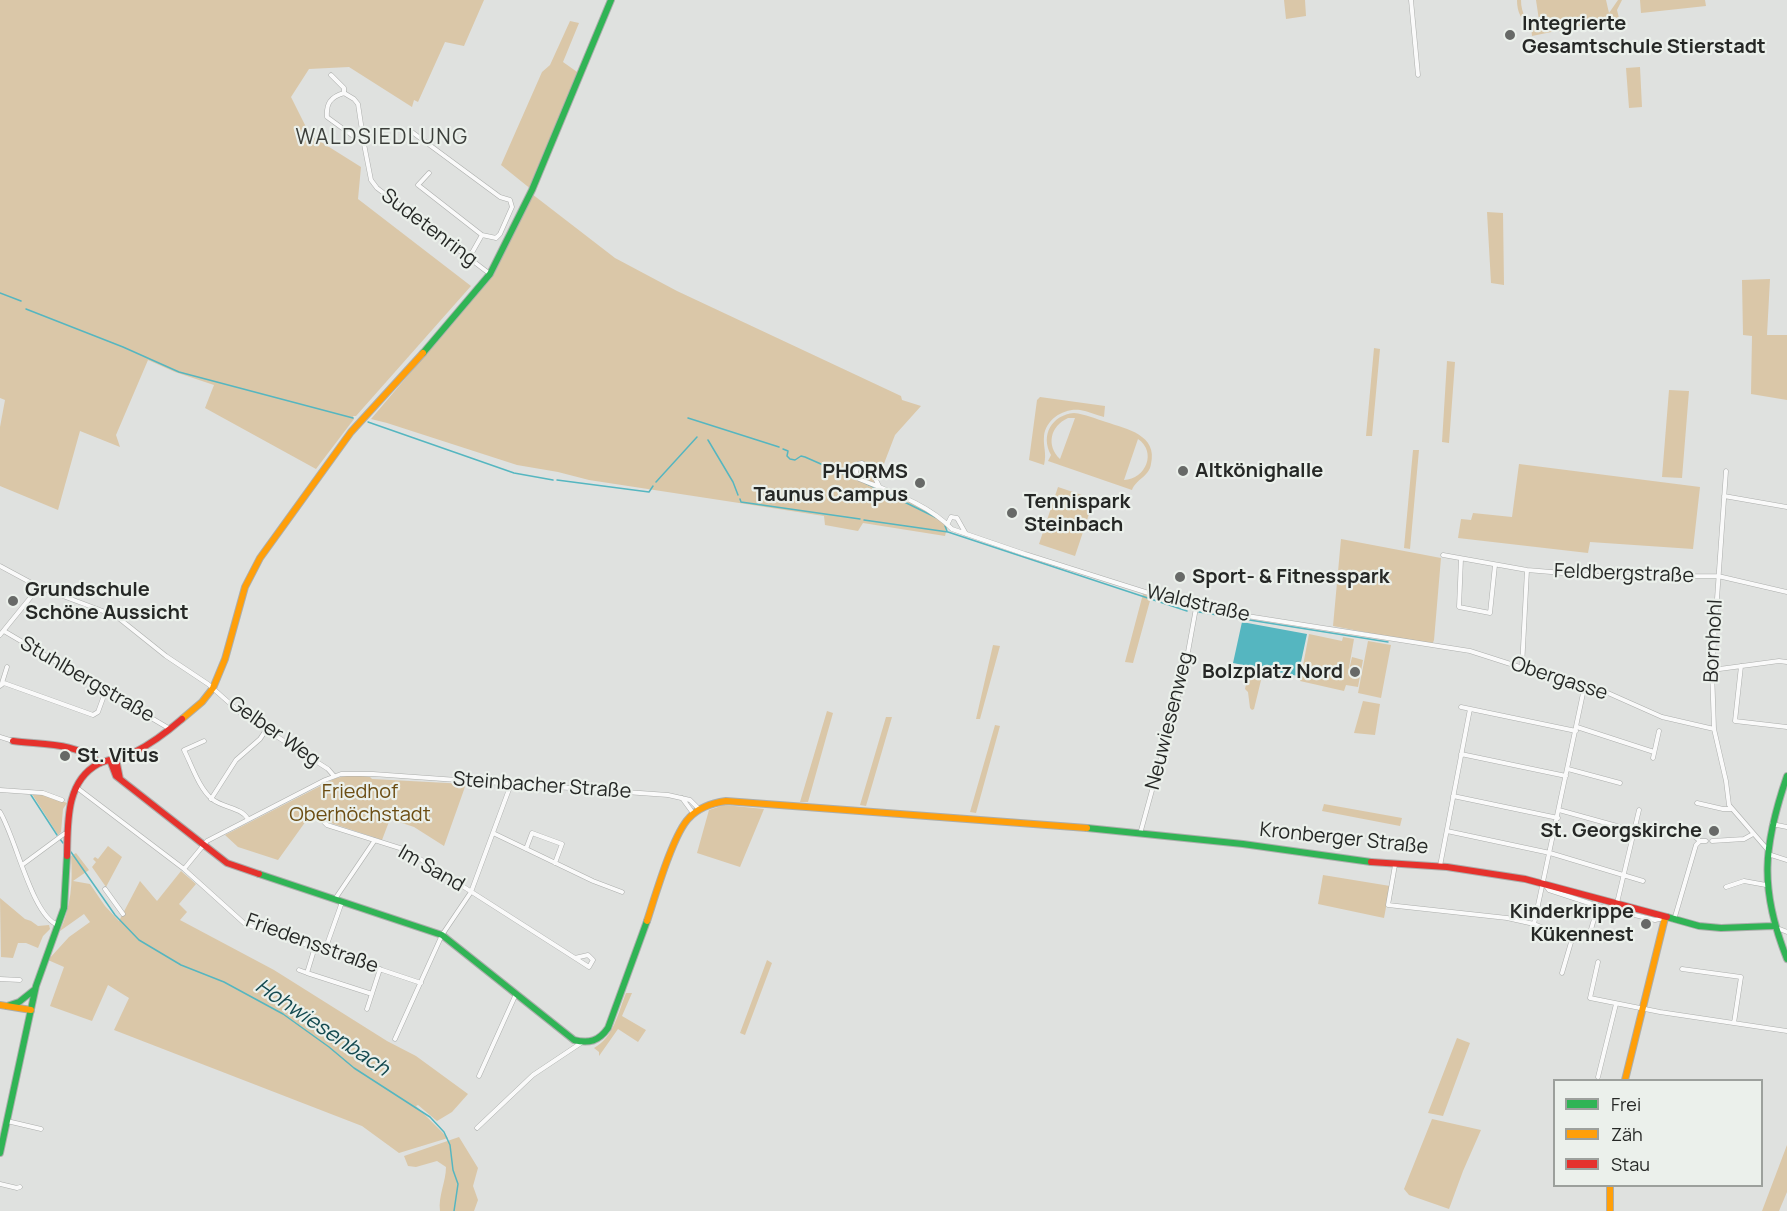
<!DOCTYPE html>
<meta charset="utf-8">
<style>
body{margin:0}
#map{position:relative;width:1787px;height:1211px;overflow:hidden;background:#dfe1df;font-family:Manrope,sans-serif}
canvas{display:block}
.legend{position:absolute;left:1553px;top:1079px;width:210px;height:108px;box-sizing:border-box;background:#ebf0eb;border:2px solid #9ca09c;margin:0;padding:8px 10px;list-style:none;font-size:18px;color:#262826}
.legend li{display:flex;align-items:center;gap:12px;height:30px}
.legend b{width:30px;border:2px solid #9ca09c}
</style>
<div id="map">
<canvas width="1787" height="1211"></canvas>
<ul class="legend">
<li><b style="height:8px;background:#30b455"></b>Frei</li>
<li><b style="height:8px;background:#ff9f0a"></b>Zäh</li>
<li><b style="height:8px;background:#e5322d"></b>Stau</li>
</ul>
</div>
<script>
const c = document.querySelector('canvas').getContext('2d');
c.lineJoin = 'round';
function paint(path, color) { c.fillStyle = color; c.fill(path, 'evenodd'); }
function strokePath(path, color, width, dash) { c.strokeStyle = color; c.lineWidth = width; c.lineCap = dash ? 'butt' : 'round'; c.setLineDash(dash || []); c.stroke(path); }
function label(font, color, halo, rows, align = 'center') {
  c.font = font + ' Manrope,sans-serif'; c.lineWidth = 4.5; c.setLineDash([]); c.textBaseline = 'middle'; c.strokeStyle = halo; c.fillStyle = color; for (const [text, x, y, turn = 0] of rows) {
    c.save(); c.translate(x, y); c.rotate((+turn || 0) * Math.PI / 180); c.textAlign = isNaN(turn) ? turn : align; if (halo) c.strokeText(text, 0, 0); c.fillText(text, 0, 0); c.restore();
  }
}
paint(new Path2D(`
 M0,0h484l-20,46 -19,-4 -27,60 -4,-2 -2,7 -63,-40 -40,2 -18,28 19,38 51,32 -3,32 113,87 -115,130h-3l1,3 -38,50 -111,-61 9,-23 -39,-13 -27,-12 -32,75 4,12 -40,-16 -22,79 -58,-24v-59l5,-27 -5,-2z
 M1284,0h21l1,16 -20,3z
 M1517,0h4c0,14 6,23 19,27l-4,-27h70l3,13 9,-13h4l-5,10 2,8 -87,18 -1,-9c-10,-7 -14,-15 -14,-27z
 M1640,0h65l1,6 -65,7z
 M570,21l9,2 -16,39 17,12 -48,116 -31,-25 41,-93 8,-7z
 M1640,67l2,40 -13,1 -3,-40z
 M532,194l83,64 62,33 224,105 1,4 19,6 -26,29 -20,52 53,24 20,13 -3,12 -82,-13 -5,8 -33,-6 -1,-9 -235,-36 -31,-8 -41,-7 -130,-42 -16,-4 123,-145z
 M1487,212l16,1 1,72 -13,-2z
 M1770,279l-3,56h20v65l-36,-6 1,-58 -9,-1 -1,-55z
 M1374,348l6,1 -8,87h-6z
 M1447,361l8,1 -6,81 -7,-1z
 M1669,390l20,1 -7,87 -20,-1z
 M1040,397l65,9 -1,11c-8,-2 -16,-6 -24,-7 -16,-2 -34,9 -36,26 -1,11 3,17 0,29l-15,-5 8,-60z
 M1074,413c11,1 22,6 32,9 21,7 52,13 45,42 -2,13 -15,15 -19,26l-84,-29 3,-6c-11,-20 1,-40 23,-42zM1068,418h7l-15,41c-14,-13 -10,-33 8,-41zM1138,439c19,13 8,40 -14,41z
 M1413,450h6l-9,99 -6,-1z
 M1519,464l181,23 -7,62 -103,-7 -2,11 -130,-15 3,-19 10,1 2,-7 39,4z
 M1058,487l36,12 -19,57 -36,-12z
 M1341,539l100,19 -7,82 -2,5 -99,-19z
 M1143,594l8,3 -18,66 -8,-1z
 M1309,634l33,7 1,-4 11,2 -7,40 5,-22 11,3 -5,27 -12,-2 -2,6 -44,-10z
 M1368,641l23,4 -10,53 -23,-5z
 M993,645l7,1 -20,73h-4z
 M1249,670l14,2 -9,37 -2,1 -2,-2 -2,-16 -3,-3z
 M1363,701l17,3 -5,31 -21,-2z
 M827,711l6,2 -25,89h-8z
 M886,717h6l-26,89 -6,-1z
 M995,725l5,1 -24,87 -6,-1z
 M352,775l18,2 2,2 94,5 -22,62 -30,-19 -24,-8 -8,21 -54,-18 -1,-4 -6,-2 -3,3 -7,-5 -33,46 -40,-13 -13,-12 111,-57z
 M32,794l15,1 20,8 -4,6 -2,23 -3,3z
 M1324,804l78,14 -2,8 -78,-15z
 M724,805l40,4 -24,58 -43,-14 12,-43z
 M108,846l14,11 -16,30 -14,-20 4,-5 -3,-3 2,-2 3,2z
 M76,853l13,17 -16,11 17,3 15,22 14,15 21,-40 17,20 24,-30 15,13 -17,20 8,8 -7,8 94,50 113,71 29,15 52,38 -16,18 -15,9 -19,-16 -2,1 32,32 -49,15 -37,-27 -248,-96 15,-32 -21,-13 -16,36 -42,-15 14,-39 -16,-7 21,-23 21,-15 -6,-8 -24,17c11,-24 13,-49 11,-75z
 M1323,875l67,11 -6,32 -66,-14z
 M0,898l25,21 6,2 7,5 11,-1 1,4 -7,7 -5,12 -12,-5h-8l-5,15 -12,-1z
 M767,960l5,3 -27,72 -5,-2z
 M626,993h6l-10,23 24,14 -8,12 -20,-13 -19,27v-4l-5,-4c20,-11 24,-35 32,-55z
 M1457,1038l13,5 -27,73 -15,-3z
 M1432,1119l49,11 -18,41 -14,38 -40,-14 -5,-6z
 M459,1137l19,31 -5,18 5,14 -4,11h-34c-2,-15 6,-29 6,-44l-9,-6 -21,6 -8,-1 -4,-10z
 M1787,1145v47l-8,19h-17z`), '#dac7a8');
paint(new Path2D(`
 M1242,622l65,12 -9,42 -65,-13z`), '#55b6c0');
strokePath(new Path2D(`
 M0,293l21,8
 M26,309l97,38 56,25 174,46
 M688,418l91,29
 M368,422l146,51 39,7
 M708,440l25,42 5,13
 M783,449l5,2 -1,5 3,3 5,1 6,-4 4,1 50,22
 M557,480l92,12 4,-6
 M656,482l41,-45
 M865,483l15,7
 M884,492l53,26
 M740,499l1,3 119,17
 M864,520l84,12 239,79
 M945,526l2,5
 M1199,612l189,30
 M31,795l26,40
 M60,839l3,4
 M71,852l44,63 24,25 42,25 43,17 59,32 46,33 25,21 76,49 14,15 6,13 3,25 5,14 -4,27`), '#55b6c0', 1.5);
const street = new Path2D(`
 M1411,0l7,75
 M331,75l13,13v5
 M344,93l10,6 4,5 6,40 -37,-27c-1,-13 3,-20 17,-24z
 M412,132l88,65 10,3 2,7 -12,27 -4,4 -14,-3 -13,23
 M364,144l7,36 6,8 113,86
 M429,173l-11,12 64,50
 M1726,471l-14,199 2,59 12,52 3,24 38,44
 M880,488l-9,-18 -9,-7 -4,1 -2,9 3,6c32,13 69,25 93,50l73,25 171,54 274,43 81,26 39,8 72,32 52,12
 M1724,496l63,11
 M948,523l3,-6 6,1 9,16
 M1443,555l84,15 84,7 107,-1 69,16
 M1461,559l-2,48 31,6 5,-48
 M0,566l39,21 77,29 50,40 42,28 35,31 85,54 6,7
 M4,631l166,98
 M0,635l39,-48
 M1741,666l-6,55 52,6
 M1522,667l5,-97
 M1712,670l67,-9 8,1
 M2,683l5,-16
 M0,686l4,-3 89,32 5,-3 8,-22
 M1461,707l115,24
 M1577,727l77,25
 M0,737l13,4
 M204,741l-20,9c8,16 15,38 28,49 11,9 29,8 36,20
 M1461,754l105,22
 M1653,758l6,-27
 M1568,769l52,14
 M76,787l108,82 61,55 176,59
 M0,790l43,3 19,7
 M1453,796l105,22
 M682,798l11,15
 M211,799l25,-39 24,-21 6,-9
 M1697,803l26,6h8
 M1559,810l76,21
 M0,812c16,26 32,104 58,113
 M323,821l4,4 79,25 169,108 13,-3 5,5 -4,7 -14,-9
 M1772,824l15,3
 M1447,831l103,22 93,28
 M493,833l100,48 29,11
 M1140,834l44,-160 12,-66
 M1693,835l7,6
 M1712,841l32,-2 9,-5
 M526,849l6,-16 30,11 -7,19
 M1768,854l19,6
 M22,865l42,-31h2
 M1395,865l-7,40 119,13 27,6 38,15 -10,34
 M1440,866l30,-157
 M184,869l23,-28 118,-61 16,-6h32l295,21 22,5 9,9
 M1546,886l3,4 49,16 57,14 9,-2
 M1726,887l18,-6 22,4
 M105,889l18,25
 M335,899l40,-59
 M1617,903l22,-93
 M1674,920l22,-75 4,-4h6
 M1534,924l51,-240
 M1777,928l10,4
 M1589,936l9,-30
 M315,947l-8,26 65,21
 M325,950l17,-48
 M1598,962l-8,36 70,14 127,19
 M1682,969l59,8 -7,46
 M299,970l8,3
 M0,979l20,1
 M367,1009l13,-40
 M395,1039l47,-104 29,-43 40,-108
 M479,1076l37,-82
 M1598,1077l18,-73
 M7,1121l34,8
 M477,1128l56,-53 48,-32
 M0,1184l17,4 3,-1`);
const fast = new Path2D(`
 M423,353l67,-79 42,-84 79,-190
 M1787,776c-24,70 -28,113 0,183
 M1087,828l156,16 128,18
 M259,874l183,61 132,105c15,4 25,1 34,-12l39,-107
 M1667,917l32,9 22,2 52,-2
 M7,1006l12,-4 15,-12
 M0,1153l36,-167 28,-78 3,-52`);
const slow = new Path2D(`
 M182,719l20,-17 11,-14 12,-29 20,-72 15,-29 91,-126 72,-79
 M647,921c8,-24 26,-87 42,-103 10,-11 23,-15 37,-17l361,27
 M0,1005l31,5
 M1625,1080l40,-162
 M1610,1186v25`);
const jam = new Path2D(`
 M13,741c30,4 63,1 87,22
 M116,759l4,20
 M110,760l6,16 111,87 32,11
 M67,856c1,-32 -2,-74 31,-92 10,-5 24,-6 35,-11 18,-9 34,-21 49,-34
 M1371,862l76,5 78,12 142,38`);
strokePath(street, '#acaeac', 5);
strokePath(fast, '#acaeac', 8);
strokePath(slow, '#acaeac', 8);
strokePath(jam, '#acaeac', 8);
strokePath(street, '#fafafa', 4);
strokePath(fast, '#30b455', 6);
strokePath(slow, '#ff9f0a', 6);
strokePath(jam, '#e5322d', 6);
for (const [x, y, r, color] of [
 [1510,35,6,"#676967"],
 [1183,471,6,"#676967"],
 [920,483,6,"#676967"],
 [1012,513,6,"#676967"],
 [1180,577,6,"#676967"],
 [13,601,6,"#676967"],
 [1355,672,6,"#676967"],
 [65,756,6,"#676967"],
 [1714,831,6,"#676967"],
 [1646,924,6,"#676967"]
]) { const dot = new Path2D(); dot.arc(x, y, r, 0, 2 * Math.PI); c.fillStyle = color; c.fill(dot); strokePath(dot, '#ebf0eb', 2); }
label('bold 20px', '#262826', '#ebf0eb', [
 ["Integrierte",1522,24],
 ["Gesamtschule Stierstadt",1522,47],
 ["Altkönighalle",1195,471],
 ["PHORMS",908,472,"right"],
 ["Taunus Campus",908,495,"right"],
 ["Tennispark",1024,502],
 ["Steinbach",1024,525],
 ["Sport- & Fitnesspark",1192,577],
 ["Grundschule",25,590],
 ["Schöne Aussicht",25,613],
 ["Bolzplatz Nord",1343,672,"right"],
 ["St. Vitus",77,756],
 ["St. Georgskirche",1702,831,"right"],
 ["Kinderkrippe",1634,912,"right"],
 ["Kükennest",1634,935,"right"]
], 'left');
label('20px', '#262826', '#ebf0eb', [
 ["Sudetenring",429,228,37],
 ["Feldbergstraße",1624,574,2],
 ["Waldstraße",1198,604,13],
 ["Bornhohl",1714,641,-87],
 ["Obergasse",1559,679,18],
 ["Stuhlbergstraße",87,680,30],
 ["Neuwiesenweg",1170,721,-76],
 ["Gelber Weg",274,732,35],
 ["Steinbacher Straße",542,786,4],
 ["Kronberger Straße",1344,839,6],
 ["Im Sand",431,869,30],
 ["Friedensstraße",312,944,20]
]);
label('20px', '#6c4d13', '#ebf0eb', [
 ["Friedhof",360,792],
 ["Oberhöchstadt",360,815]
]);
c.letterSpacing = '1.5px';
label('21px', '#3c3f3b', '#ebf0eb', [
 ["WALDSIEDLUNG",382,138]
]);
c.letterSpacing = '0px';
label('italic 21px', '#144a50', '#ebf0eb', [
 ["Hohwiesenbach",322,1028,34]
]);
</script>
